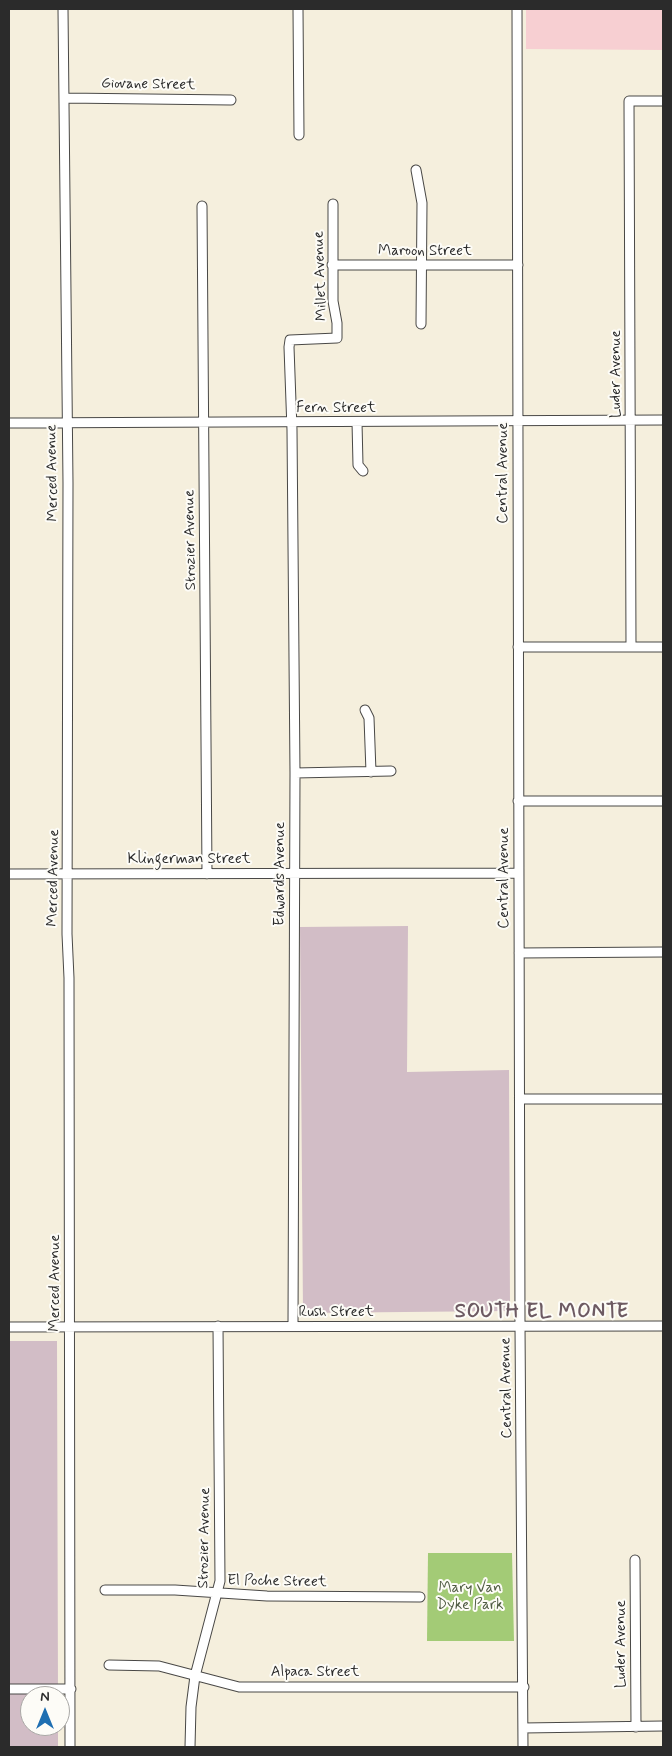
<!DOCTYPE html>
<style>
body{margin:0}
#map{position:relative;width:672px;height:1756px;overflow:hidden;background:#f5efdd;font-family:Mynerve,sans-serif}
canvas{display:block}
.frame{position:absolute;inset:0;border:10px solid #2b2b2b;pointer-events:none}
.north{position:absolute;left:20px;top:1686px;width:50px;height:50px;box-sizing:border-box;background:#fdfcf7;border:1px solid #a9a8a5;border-radius:50%;rotate:0deg;font-size:14px;font-weight:700;line-height:20px;text-align:center;color:#2b2b2b}
.north::after{content:'';display:block;margin:auto;width:18px;height:22px;background:#1f6fb2;clip-path:polygon(50% 0,100% 100%,50% 72%,0 100%)}
</style>
<div id="map">
<canvas width="672" height="1756"></canvas>
<div class="frame"></div>
<div class="north">N</div>
</div>
<script>
const c = document.querySelector('canvas').getContext('2d');
c.lineJoin = 'round';
function paint(path, color) { c.fillStyle = color; c.fill(path, 'evenodd'); }
function strokePath(path, color, width, dash) { c.strokeStyle = color; c.lineWidth = width; c.lineCap = dash ? 'butt' : 'round'; c.setLineDash(dash || []); c.stroke(path); }
function label(font, color, halo, rows, align = 'center') {
  c.font = font + ' Mynerve,sans-serif'; c.lineWidth = 4; c.setLineDash([]); c.textBaseline = 'middle'; c.strokeStyle = halo; c.fillStyle = color; for (const [text, x, y, turn = 0] of rows) {
    c.save(); c.translate(x, y); c.rotate((+turn || 0) * Math.PI / 180); c.textAlign = isNaN(turn) ? turn : align; if (halo) c.strokeText(text, 0, 0); c.fillText(text, 0, 0); c.restore();
  }
}
paint(new Path2D(`
 M526,9h137v41l-137,-1z`), '#f7cfd2');
paint(new Path2D(`
 M408,926l-1,146 102,-2 1,237 -3,4 -204,2 -3,-386z
 M9,1341h48l1,355h-28v30h28v21h-49z`), '#d2bdc6');
paint(new Path2D(`
 M428,1553h84l2,88h-87z`), '#a3cb76');
const minor = new Path2D(`
 M63,9l5,474 -1,451 2,44 1,769
 M298,9l1,126
 M517,9l3,1317 3,421
 M65,98l166,2
 M416,170l6,33 -1,121
 M202,206l5,668
 M332,265h186
 M357,422l1,43 5,6
 M9,423l654,-3
 M518,647h145
 M631,647l-2,-546h34
 M365,710l4,8 2,54
 M295,773l96,-2
 M518,801h145
 M9,874l509,-1
 M519,953l144,-1
 M520,1099h143
 M293,1326l2,-553 -3,-343 -3,-83 1,-7 47,-2v-15l-4,-22v-97
 M9,1327l654,-1
 M635,1560l1,167
 M105,1590h70l92,6 153,1
 M109,1665l50,1 80,21h285
 M9,1689h62
 M523,1728l140,-2
 M190,1747l1,-40 4,-31 25,-95 -2,-255`);
strokePath(minor, '#494846', 11);
strokePath(minor, '#fff', 9);
label('15px', '#2b2b2b', '#fdfcf7', [
 ["Giovane Street",148,85,1],
 ["Maroon Street",425,252],
 ["Millet Avenue",321,276,-92],
 ["Luder Avenue",617,374,-90],
 ["Fern Street",336,409],
 ["Merced Avenue",53,473,-91],
 ["Central Avenue",504,473,-90],
 ["Strozier Avenue",191,540,-91],
 ["Klingerman Street",189,860],
 ["Edwards Avenue",281,874,-90],
 ["Merced Avenue",54,878,-89],
 ["Central Avenue",505,878,-90],
 ["Merced Avenue",56,1283,-90],
 ["Rush Street",336,1313],
 ["Central Avenue",507,1388,-91],
 ["Strozier Avenue",205,1538,-89],
 ["El Poche Street",277,1582,1],
 ["Luder Avenue",622,1644,-90],
 ["Alpaca Street",315,1673]
]);
label('15px', '#4f5b42', '#fdfcf7', [
 ["Mary Van",470,1589],
 ["Dyke Park",470,1606]
]);
c.letterSpacing = '1px';
label('bold 20px', '#6d5a62', '#fdfcf7', [
 ["SOUTH EL MONTE",542,1313]
]);
c.letterSpacing = '0px';
</script>
